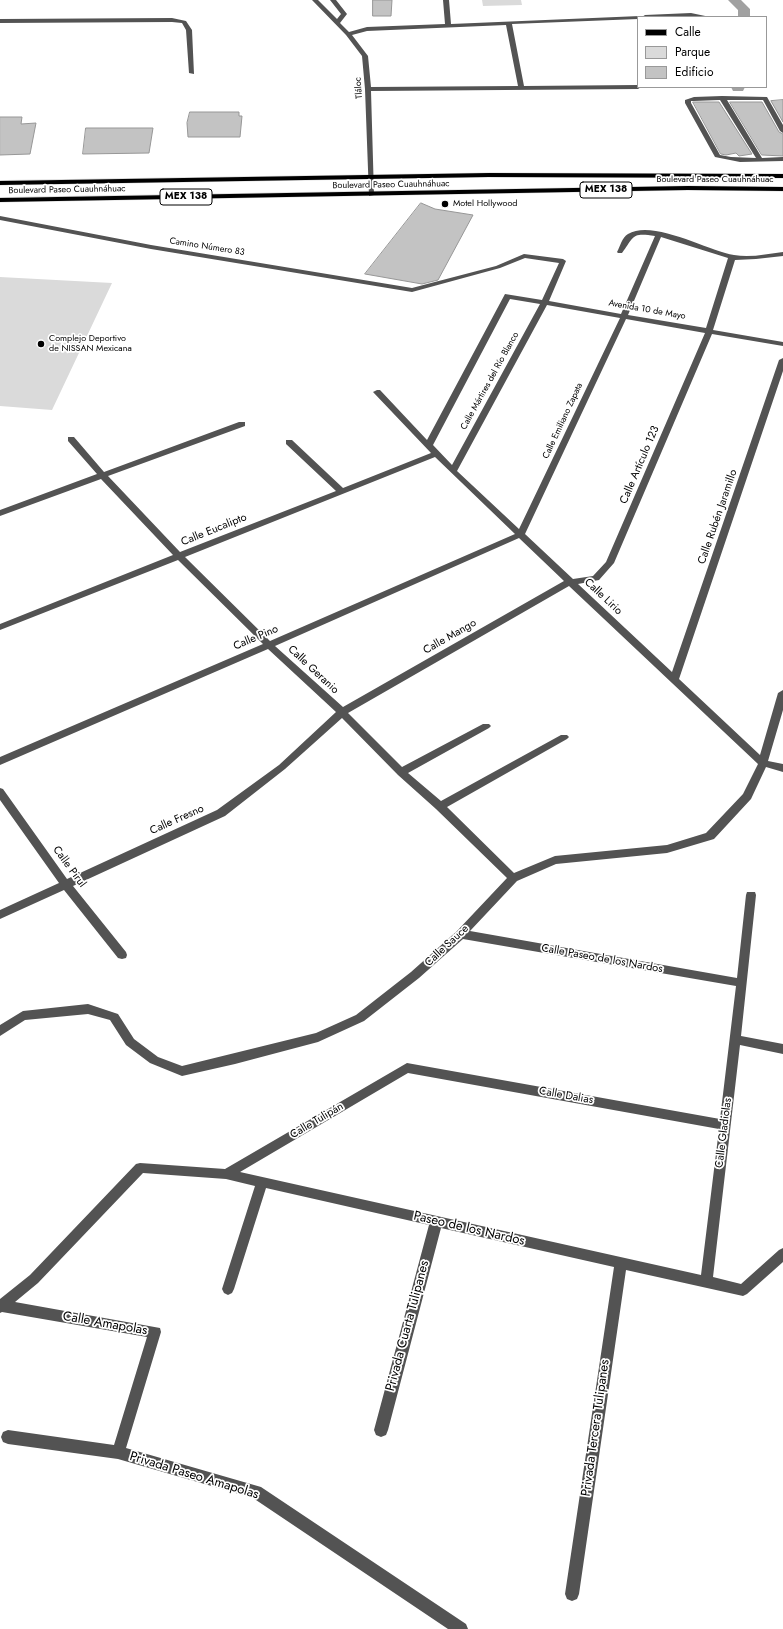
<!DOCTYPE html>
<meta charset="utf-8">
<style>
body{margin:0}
#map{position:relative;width:783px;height:1629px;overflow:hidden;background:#fff;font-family:Jost,sans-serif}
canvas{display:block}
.legend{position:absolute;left:637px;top:16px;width:130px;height:72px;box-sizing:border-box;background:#fff;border:1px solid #999;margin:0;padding:5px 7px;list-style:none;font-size:12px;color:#000}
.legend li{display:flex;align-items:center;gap:8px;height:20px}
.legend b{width:20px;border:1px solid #999}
</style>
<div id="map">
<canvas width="783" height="1629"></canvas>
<ul class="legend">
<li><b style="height:5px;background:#000"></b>Calle</li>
<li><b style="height:11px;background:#dadada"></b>Parque</li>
<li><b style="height:11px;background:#c3c3c3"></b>Edificio</li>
</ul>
</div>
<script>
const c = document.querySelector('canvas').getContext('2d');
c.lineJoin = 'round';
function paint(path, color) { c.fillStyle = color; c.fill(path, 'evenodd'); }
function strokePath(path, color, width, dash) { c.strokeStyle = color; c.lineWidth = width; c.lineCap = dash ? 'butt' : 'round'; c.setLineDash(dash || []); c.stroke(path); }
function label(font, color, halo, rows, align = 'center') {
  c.font = font + ' Jost,sans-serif'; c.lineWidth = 3.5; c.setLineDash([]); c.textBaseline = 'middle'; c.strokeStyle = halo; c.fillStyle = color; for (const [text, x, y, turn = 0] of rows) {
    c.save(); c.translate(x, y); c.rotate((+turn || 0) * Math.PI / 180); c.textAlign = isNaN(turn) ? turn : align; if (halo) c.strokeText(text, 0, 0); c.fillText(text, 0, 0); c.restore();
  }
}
paint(new Path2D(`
 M482,0h39l1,5 -39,1z
 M0,277l112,6 -60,127 -52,-4z`), '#dadada');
paint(new Path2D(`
 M728,0h13l9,9v8h-12v-7z
 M731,87h14l-2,4h-10z`), '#a1a1a1');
const building = new Path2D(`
 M373,0h19l-1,16h-18z
 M783,100v22l-12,-21z
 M693,102h26l33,52 -13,2 -3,-3 -10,2 -5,-1z
 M730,102h32l17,30 4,2v22l-21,-1z
 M190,112h49v4h3l-2,21h-52l-1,-14z
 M0,117h22l-1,7 15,-1 -6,31 -30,1z
 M86,128h67l-4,25 -66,1z
 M421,203l14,6 38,6 -35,65 -16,4 -57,-10z`);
paint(building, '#c3c3c3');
strokePath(building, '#979797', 1);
const major = new Path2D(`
 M489,173l294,1v4l-294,-1 -489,8v-4z
 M688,186l95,1v4l-95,-1 -688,12v-4z`);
strokePath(major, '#dbdbdb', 1);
paint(new Path2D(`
 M312,0h6l19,19 4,-5 -11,-14h6l11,14 -7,9 9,9 18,-5 78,-3 -2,-24h6l2,24 189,-8 1,1h-3v2l-126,5 12,62 114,-1v2h3l-3,2 -267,2 3,104 -5,1 -4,-107 -3,-33 -16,-21zM506,25l12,61 -147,1 -3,-31 -16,-21 15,-4z
 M691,13l19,4h-68l3,-2z
 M172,18l14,3 6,9 2,44 -5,-1 -3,-43 -4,-7 -10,-1 -172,1v-4z
 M722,96l45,1 16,28v8l-3,-2 -17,-31h-36l35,58 21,-1v4l-43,1 -25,-5 -30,-54v-3l9,-3zM720,100l36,58 -25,-1 -11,-2 -29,-52v-2h3z
 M0,216l151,29 261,43 84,-22 28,-12 39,5 3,2 -17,40 72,13 34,-78c-24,-4 -21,1 -33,17h-4l-1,-1c3,-5 5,-15 11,-18 25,-15 80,17 106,21 16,3 33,-1 49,-3v4l-27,3 -21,1 -22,70 70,12v4l-71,-12 -98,229 -15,17 -21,4 94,88 107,-312 4,-2v13l-104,308 81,76 18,-62 5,-3v20l-15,51 15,3v8l-17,-5 -15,32 -37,40 -47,14 -111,11 -39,17 -47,50 267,47 9,-83 1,-3h8l1,3 -15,141 42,8v10l-43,-9 -27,232 28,7 38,-34 4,-2v14l-36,32 -4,2 -117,-26 -47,324 -2,5 -5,2 -5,-2 -2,-5 49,-327 -173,-39 -53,202 -2,5 -5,2 -5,-2 -2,-5 55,-205 -163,-37 -32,101 -2,4 -4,2 -4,-2 -2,-4 33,-103 -29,-7 -83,-6 -105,110 -23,19 145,26 1,4 -35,116 135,39 205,137 2,5h-20l-195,-131 -135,-39 -110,-15 -5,-2 -2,-5 2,-5 5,-2 106,15 33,-108 -145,-25 -2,1v-14l30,-24 106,-111 4,-1 85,6 182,-106 313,56 16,-133 -273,-47 -44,39 -55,43 -46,21 -83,22 -53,12 -32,-13 -24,-18 -16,-25 -22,-6 -63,6 -25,16v-11l23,-14 65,-7 30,10 16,25 24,18 24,9 134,-33 40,-18 55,-43 46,-41 50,-53 -71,-69 -38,-34 -56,-57 -57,51 -60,47 -152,70 53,66 1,3 -1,3 -4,1 -4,-1 -54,-68 -64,29v-9l59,-27 -59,-83v-12l3,1 64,90 150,-69 62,-45 57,-53 -68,-63 -268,116v-8l263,-113 -85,-84 -178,70v-6l173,-69 -72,-76 -101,37v-6l97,-36 -29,-33v-4h6l30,35 135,-50h6v4l-137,50 72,76 156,-61 -50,-47v-4h6l51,48 88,-35 -58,-61 4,-2h3l47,50 78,-146 37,6 17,-37 -34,-5 -25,10 -88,24 -261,-43 -151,-29zM661,237l67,21 -22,70 -78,-13zM510,299l30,5 -88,161 -19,-20zM547,305l73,13 -101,211 -62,-58zM626,319l79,14 -99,229 -13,14 -20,3 -48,-45zM435,457l80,77 -245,107 -85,-84zM519,538l45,43 -221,126 -68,-61zM569,586l189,178 -15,30 -37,39 -39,12 -112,11 -41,17 -67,-66 120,-68 2,-2 -2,-2h-6l-120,66 -33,-28 81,-45 2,-2 -2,-2h-6l-81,43 -54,-54zM408,1073l311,56 -18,146 -461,-103z`), '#535353');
paint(major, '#000');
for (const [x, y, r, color] of [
 [445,204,4,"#000"],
 [41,344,4,"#000"]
]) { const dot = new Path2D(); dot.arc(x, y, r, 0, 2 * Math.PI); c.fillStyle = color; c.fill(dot); strokePath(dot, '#fff', 1.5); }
label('9px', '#000', '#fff', [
 ["Tláloc",359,88,-94],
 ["Boulevard Paseo Cuauhnáhuac",715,180],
 ["Boulevard Paseo Cuauhnáhuac",391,185,-1],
 ["Boulevard Paseo Cuauhnáhuac",67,190,-1],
 ["Camino Número 83",207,247,9],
 ["Avenida 10 de Mayo",647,310,10],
 ["Calle Mártires del Río Blanco",490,381,-61],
 ["Calle Emiliano Zapata",563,421,-65]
]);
label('9px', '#000', '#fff', [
 ["Motel Hollywood",453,204],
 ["Complejo Deportivo",49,339],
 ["de NISSAN Mexicana",49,349]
], 'left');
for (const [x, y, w] of [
 [606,190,52],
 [186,197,52]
]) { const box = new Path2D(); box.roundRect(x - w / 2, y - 8, w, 16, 3); c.fillStyle = '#fff'; c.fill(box); strokePath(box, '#000', 1); }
label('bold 10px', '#000', null, [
 ["MEX 138",606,190],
 ["MEX 138",186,197]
]);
label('11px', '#000', '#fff', [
 ["Calle Artículo 123",640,465,-67],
 ["Calle Rubén Jaramillo",718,517,-71],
 ["Calle Eucalipto",214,530,-22],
 ["Calle Lirio",603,597,43],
 ["Calle Mango",450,637,-30],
 ["Calle Pino",256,638,-23],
 ["Calle Geranio",313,670,43],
 ["Calle Fresno",177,820,-24],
 ["Calle Pirul",69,867,54],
 ["Calle Sauce",447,946,-43],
 ["Calle Paseo de los Nardos",602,959,10],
 ["Calle Dalias",566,1096,10],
 ["Calle Tulipán",317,1121,-31],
 ["Calle Gladiolas",724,1133,-83]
]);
label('13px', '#000', '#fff', [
 ["Paseo de los Nardos",469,1229,13],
 ["Calle Amapolas",105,1324,10],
 ["Privada Cuarta Tulipanes",408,1326,-75],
 ["Privada Tercera Tulipanes",596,1428,-82],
 ["Privada Paseo Amapolas",194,1476,17]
]);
</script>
